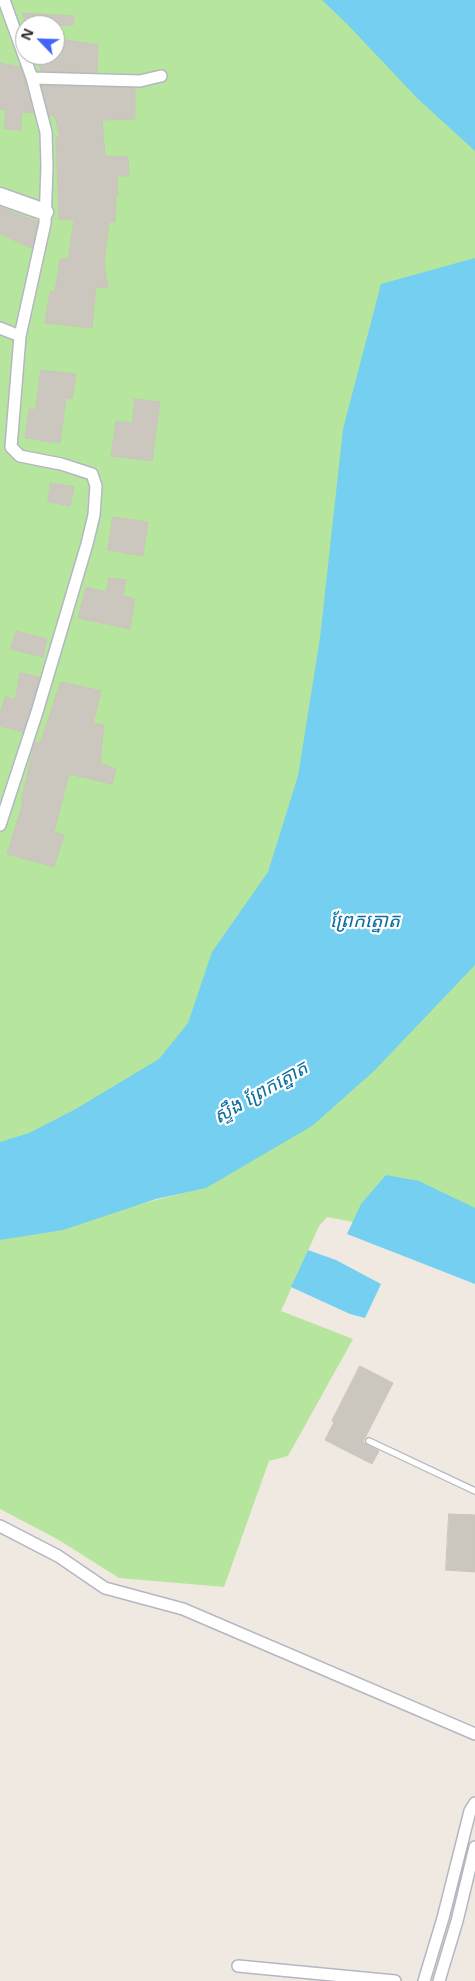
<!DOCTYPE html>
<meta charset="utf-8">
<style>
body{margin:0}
#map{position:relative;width:475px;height:1981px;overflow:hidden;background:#efe9e1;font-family:"Open Sans",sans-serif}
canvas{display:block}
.north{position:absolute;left:15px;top:15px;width:50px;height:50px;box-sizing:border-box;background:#fff;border:1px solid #ababab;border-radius:50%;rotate:294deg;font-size:14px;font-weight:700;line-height:20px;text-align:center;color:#2e2e2e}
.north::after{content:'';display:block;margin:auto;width:18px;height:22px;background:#4264fb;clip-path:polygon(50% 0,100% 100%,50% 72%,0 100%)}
</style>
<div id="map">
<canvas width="475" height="1981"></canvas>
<div class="north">N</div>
</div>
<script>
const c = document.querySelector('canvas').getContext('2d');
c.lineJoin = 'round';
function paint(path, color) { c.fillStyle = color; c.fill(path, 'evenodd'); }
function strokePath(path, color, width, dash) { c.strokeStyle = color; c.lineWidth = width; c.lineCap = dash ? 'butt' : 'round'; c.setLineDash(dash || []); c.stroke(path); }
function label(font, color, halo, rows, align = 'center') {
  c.font = font + ' "Open Sans","Noto Sans Khmer",sans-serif'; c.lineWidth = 4.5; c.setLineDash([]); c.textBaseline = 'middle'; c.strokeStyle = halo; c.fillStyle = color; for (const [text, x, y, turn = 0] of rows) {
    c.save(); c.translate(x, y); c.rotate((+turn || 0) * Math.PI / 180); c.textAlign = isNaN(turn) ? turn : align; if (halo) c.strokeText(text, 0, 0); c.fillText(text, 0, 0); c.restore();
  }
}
paint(new Path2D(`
 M0,0h475v1245l-148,-28 -8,9 -38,85 72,28 -65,117 -19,5 -45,126 -105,-9 -60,-38 -59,-31v-269l191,-49 -191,-36zM25,25h30v30h-30z`), '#b6e59e');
paint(new Path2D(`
 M322,0h153v151l-57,-52 -71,-75z
 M475,258v707l-101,106 -62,55 -106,62 -50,11 -93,31 -63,10v-98l29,-9 45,-23 85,-51 29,-36 24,-71 56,-80 30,-96 22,-138 23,-209 38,-145z
 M386,1175l33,6 56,27v76l-128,-50 14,-30z
 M308,1250l28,10 45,24 -16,34 -15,-4 -59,-27z`), '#75cff0');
const building = new Path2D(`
 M23,13l51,3 -1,9h-47z
 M55,38l43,7 -1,27 -56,-1 -5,-16h19z
 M0,63l20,4 5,13 8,33 -11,-1 -1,18 -17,-1 2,-19 -6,-1z
 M42,86l93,2v31l-33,1 3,36 23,1 1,19h-12l1,19h-2l-1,27h-6l-5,41 4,25 -12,-1 -4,41 -47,-5 5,-32 5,1 5,-33h8l6,-39 -15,-1 -3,-82h4l-5,-21 -6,-1z
 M0,207l38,15 -6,26 -32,-14z
 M41,370l35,4 -4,25 -6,-1 -6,45 -35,-5 4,-29 6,1z
 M135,399l25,3 -8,59 -41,-5 5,-35 16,2z
 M51,483l23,4 -4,19 -22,-4z
 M113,517l35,5 -5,34 -35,-6z
 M109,578l17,2 -3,16 12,3 -5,30 -52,-11 8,-31 20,5z
 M16,631l31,8 -4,18 -32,-8z
 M20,673l20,4 -17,55 -23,-6v-12l5,-17 10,2z
 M61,682l40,9 -8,32 11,2 -4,38 16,6 -4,15 -43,-10 -15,58 10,3 -10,32 -47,-13 16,-51 -2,-1 13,-56 1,-4 5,1z
 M360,1366l33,17 -30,59 16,9 -7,13 -47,-24 9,-18 -2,-1z
 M449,1514l26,1v57l-29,-2z`);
paint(building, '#cbc7bf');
strokePath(building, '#cbc5ba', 1);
const lane = new Path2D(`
 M369,1441l106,50`);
const street = new Path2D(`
 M32,78l108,3 21,-5
 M0,328l20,8
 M0,825l37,-113 50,-168 7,-29 2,-29 -4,-12 -31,-10 -41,-8 -9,-9 9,-111 25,-113 2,-57 -1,-34 -14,-54 -28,-78
 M0,1526l58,30 47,32 78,21 292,125
 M238,1966l157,15
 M424,1981l19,-63 27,-107 5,-8
 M439,1981l18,-60 18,-74`);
const secondary = new Path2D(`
 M0,196l45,16`);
strokePath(lane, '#b4b7c1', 8);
strokePath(street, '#b4b7c1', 14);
strokePath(secondary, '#b4b7c1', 19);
strokePath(lane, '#fff', 5.5);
strokePath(street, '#fff', 11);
strokePath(secondary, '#fff', 16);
label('italic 19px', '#0d6fa3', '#fff', [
 ["ព្រែកត្នោត",365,922],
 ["ស្ទឹង ព្រែកត្នោត",261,1093,-30]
]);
</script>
